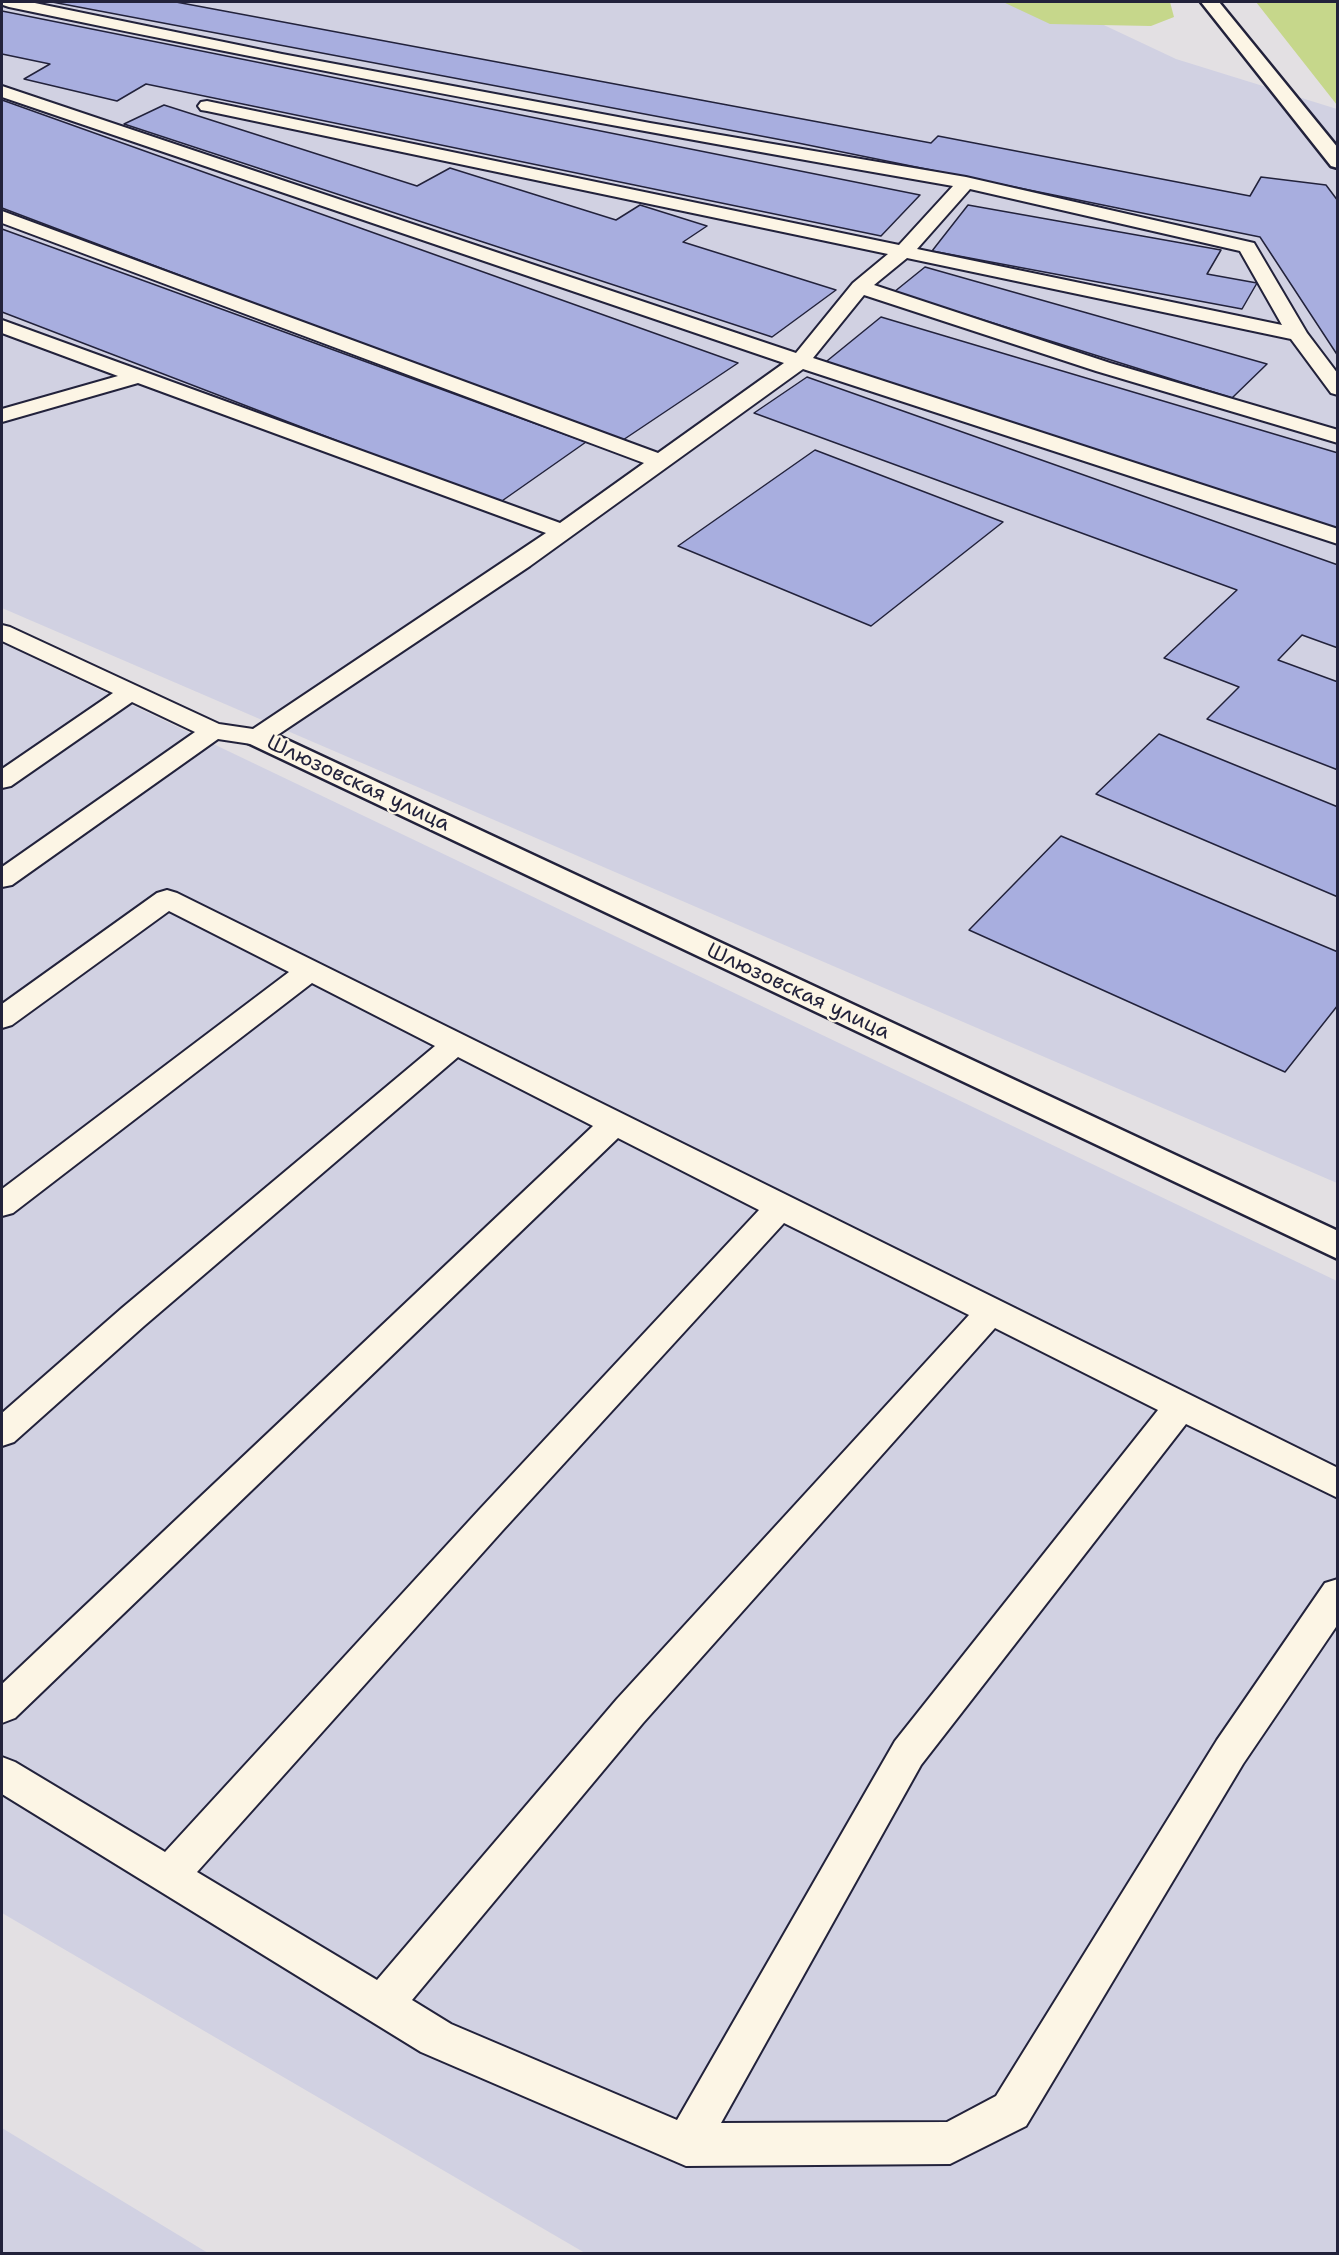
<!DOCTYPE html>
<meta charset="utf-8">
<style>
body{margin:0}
#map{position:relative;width:1339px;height:2255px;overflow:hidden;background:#e3e0e3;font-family:"Shantell Sans",sans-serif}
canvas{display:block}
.frame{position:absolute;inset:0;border:3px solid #22223b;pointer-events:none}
</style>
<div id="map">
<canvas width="1339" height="2255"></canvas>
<div class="frame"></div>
</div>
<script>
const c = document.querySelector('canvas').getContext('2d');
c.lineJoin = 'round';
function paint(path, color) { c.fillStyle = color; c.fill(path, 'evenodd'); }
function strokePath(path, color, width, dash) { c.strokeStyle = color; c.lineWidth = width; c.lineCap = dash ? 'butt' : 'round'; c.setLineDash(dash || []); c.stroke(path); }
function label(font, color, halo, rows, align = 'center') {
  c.font = font + ' "Shantell Sans",sans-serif'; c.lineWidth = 4.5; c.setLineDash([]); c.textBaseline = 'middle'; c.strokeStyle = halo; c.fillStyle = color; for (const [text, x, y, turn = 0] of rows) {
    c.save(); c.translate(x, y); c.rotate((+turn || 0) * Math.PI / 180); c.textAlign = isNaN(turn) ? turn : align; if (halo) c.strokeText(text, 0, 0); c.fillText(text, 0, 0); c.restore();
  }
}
paint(new Path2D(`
 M2,2h1053l121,57 161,50v1074l-1335,-575z
 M2,643l1335,638v972h-752l-583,-340z
 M2,2128l206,125h-206z`), '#d1d1e2');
paint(new Path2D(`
 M1003,2h167l4,15 -23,9 -101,-2z
 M1256,2h81v103z`), '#c6d78b');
const building = new Path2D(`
 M52,2h124l755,141 7,-7 312,60 11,-19 65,8 12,16v155l-78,-119 -462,-94z
 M2,11l918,184 -39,41 -735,-152 -29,17 -93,-22 26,-15 -48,-10z
 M2,100l736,263 -118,79 -618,-234z
 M164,105l253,81 33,-18 166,52 24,-15 67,21 -24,16 153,48 -64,47 -648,-213z
 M968,205l253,45 -14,24 50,9 -15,26 -310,-58z
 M2,229l584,213 -87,61 -497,-191z
 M925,267l342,97 -35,34 -338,-106z
 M881,317l457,136v77l-516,-165z
 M807,377l531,188v83l-36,-13 -24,25 60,22v88l-131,-51 32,-32 -75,-29 73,-68 -483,-177z
 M815,450l188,72 -132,104 -193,-80z
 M1159,734l179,73v90l-242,-103z
 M1061,836l277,116v53l-53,67 -316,-142z`);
paint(building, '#a8aedf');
strokePath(building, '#22223b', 1.5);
const service = new Path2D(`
 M2,2h28l252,52 368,69 316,54 288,66 53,90 31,41v21l-7,-2 -40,-54 -384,-81 -33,27 236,78 228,67v13l-242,-72 -232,-76 -51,63 525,171v15l-535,-175 -273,197 -263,176 -9,3 -40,-6 -206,146 -10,2v-20l193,-135 -63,-30 -121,84 -9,2v-19l111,-76 -111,-52v-16l8,2 209,97 34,5 293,-196 -408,-150 -136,39v-13l116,-33 -116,-43v-13l558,203 84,-60 -642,-240v-12l656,242 126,-90 -782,-266v-11l794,267 57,-70 35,-29 -681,-143 -6,-1 -3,-4 3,-4 6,-1 692,144 54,-59c-316,-55 -630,-113 -944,-179l-6,-2zM970,189l270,62 42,74 -365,-76z
 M167,890l10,3 1161,575v30l-152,-74 -265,341 -200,358 226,-1 49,-26 221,-356 108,-157 13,-4v45l-95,140 -217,362 -76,38 -264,2 -265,-114 -419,-258v-37l13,5 150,90 314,-342 280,-300 -141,-72 -603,580 -13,5v-39l591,-558 -135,-69 -314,269 -130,116 -12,4v-33l120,-105 313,-262 -123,-63 -299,230 -11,3v-27l287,-217 -120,-61 -157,114 -10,3v-24l155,-111zM784,1223l185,92 -352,384 -240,281 -180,-108 306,-342zM995,1328l163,82 -263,331 -218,379 -226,-96 -39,-24 231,-277z`);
const minor = new Path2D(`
 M1201,2h18l119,146v20l-7,-2z
 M258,729l10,2 1070,500v28l-1090,-516 -4,-6 4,-6z`);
strokePath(service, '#22223b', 4);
strokePath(minor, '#22223b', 5);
paint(service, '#fcf5e5');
paint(minor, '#fcf5e5');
label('21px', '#22223b', '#fcf5e5', [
 ["Шлюзовская улица",358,784,25],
 ["Шлюзовская улица",798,992,25]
]);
</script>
